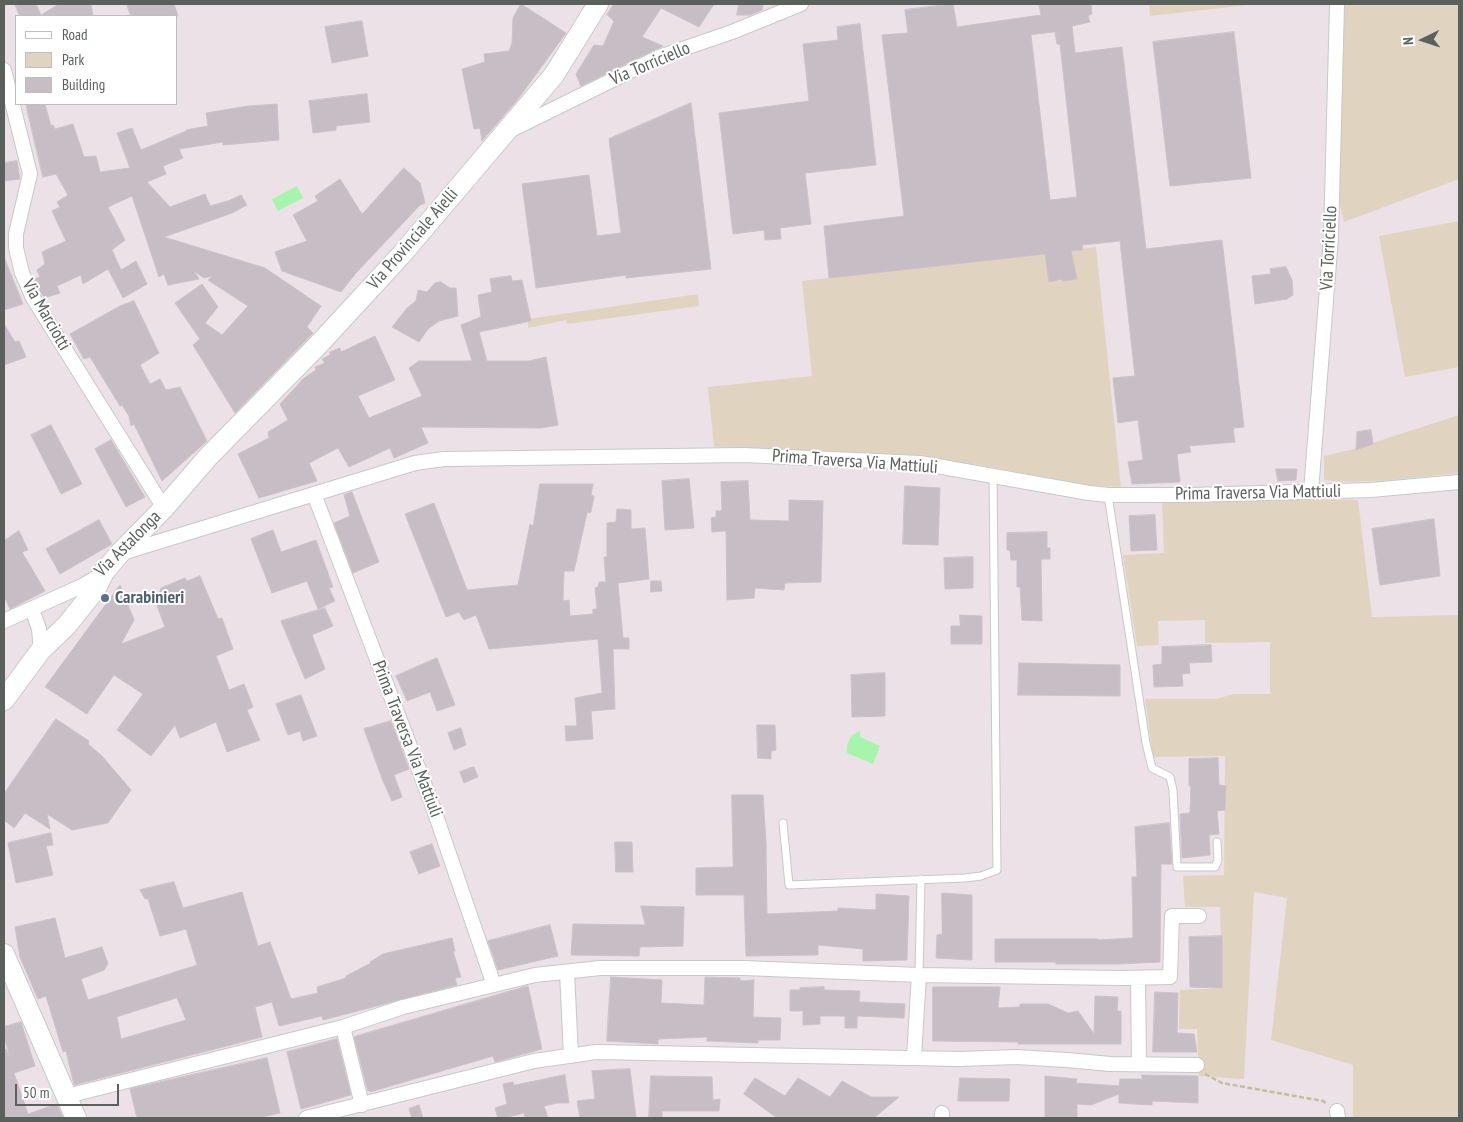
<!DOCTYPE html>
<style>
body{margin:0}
#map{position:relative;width:1463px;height:1122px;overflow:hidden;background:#ebe1e7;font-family:"PT Sans Narrow",sans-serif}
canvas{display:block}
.frame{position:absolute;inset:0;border:5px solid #5a605b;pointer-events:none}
.legend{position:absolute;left:15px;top:15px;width:162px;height:90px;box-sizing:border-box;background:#fff;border:1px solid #bdbfbd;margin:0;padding:6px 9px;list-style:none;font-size:15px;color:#5a605b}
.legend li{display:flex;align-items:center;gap:10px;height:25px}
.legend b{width:25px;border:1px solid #bdbfbd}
.north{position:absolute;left:1398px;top:15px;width:50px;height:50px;-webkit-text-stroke:4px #fff;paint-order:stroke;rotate:266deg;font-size:14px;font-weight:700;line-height:20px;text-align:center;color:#5a605b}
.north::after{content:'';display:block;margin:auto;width:18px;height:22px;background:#5a605b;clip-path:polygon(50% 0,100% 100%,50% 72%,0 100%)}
.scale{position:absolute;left:15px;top:1084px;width:104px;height:22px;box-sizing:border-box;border:2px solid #5a605b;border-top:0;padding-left:6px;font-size:15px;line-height:18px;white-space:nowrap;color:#5a605b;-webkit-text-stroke:4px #fff;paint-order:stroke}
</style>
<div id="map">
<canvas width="1463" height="1122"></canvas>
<div class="frame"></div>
<ul class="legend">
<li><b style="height:6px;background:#fff"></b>Road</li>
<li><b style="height:14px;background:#e0d4c0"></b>Park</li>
<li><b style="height:14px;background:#c6bec4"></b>Building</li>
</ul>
<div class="north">N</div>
<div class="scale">50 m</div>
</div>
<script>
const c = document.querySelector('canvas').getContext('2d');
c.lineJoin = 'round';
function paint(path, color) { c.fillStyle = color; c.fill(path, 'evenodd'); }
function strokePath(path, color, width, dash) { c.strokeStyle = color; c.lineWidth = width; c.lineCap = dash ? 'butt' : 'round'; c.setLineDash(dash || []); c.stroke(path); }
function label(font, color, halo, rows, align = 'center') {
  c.font = font + ' "PT Sans Narrow",sans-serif'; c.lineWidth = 4; c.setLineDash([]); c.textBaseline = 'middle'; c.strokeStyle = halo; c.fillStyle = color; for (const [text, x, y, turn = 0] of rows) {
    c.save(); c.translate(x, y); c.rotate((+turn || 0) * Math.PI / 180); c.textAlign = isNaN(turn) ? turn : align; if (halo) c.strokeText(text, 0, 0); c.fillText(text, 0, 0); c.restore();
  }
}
paint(new Path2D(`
 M1149,4h108l-107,12z
 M1344,4h115v175l-115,43 -4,-17v-56z
 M1459,221v146l-54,10 -26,-141z
 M1096,247l25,240 -35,-2 -106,-20 -110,-12 -156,-6 -6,-60 104,-11 -10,-95z
 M698,294l1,12 -132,18 -1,-4 -38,8v-9z
 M1459,415v58c-45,4 -90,12 -135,7v-24l30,-7z
 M1278,499l80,1 14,117 87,-2v503h-106v-53l-82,-25 16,-142 -33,-6 -10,187 -45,-3 -2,-47h-18l1,-39 42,-2 -2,-81h-35l-2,-31 41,-1 1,-119 -72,1 -8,-58h71l18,-5h36v-52l-65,1v-23l-47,1 1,24 -22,1 -14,-91 41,-2 -2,-53z`), '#e0d4c0');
paint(new Path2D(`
 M297,186l6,12 -25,13 -6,-12z
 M860,731v6l20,9 -7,18 -26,-11c-1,-11 3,-18 13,-22z`), '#a7f5ac');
const building = new Path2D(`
 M15,4h21l5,11 18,-11h32l2,12h-73z
 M127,4h47l4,12h-47z
 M521,4l45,29 -48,66 -36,42 -2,-13 -6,1 -12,-60 23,-7 -1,-8 25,-3 3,-8 1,-25z
 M614,4h100l-15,23 -38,-19 -19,29 21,9 -82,40 -5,-12 18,-29 9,1 11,-25 -7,-6z
 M739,4h24l-1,6 -12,5h-13z
 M953,4l4,23 84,-12 -2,-11h52l1,10 -4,2 2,6 -18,4 3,27 47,-6 24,202 76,-9 22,187 -11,1 2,14 -46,4 2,6 -14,2 3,28 -48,2 -4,-22 15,-2 -5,-40 -20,3 -5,-45 22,-2 -15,-135 -38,4 1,5 -12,1 6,28 -14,2 -1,-2 -13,3 -4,-28 -216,24 -5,-52 80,-10 -22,-181 26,-2 -3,-23zM1055,32l2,12h3l17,153 -27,3 -19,-165z
 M362,21l6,35 -36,7 -7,-36z
 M860,24l16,141 -71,8 6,51 -31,4 1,11 -16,1 -1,-10 -31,4 -14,-121 90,-12 -6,-57 35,-4 -1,-13z
 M1234,32l17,146 -81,8 -17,-144z
 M367,94l3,28 -34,4v4l-23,3 -4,-32z
 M691,103l20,166 -85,9v-3l-90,13 -14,-104 67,-9 8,61 24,-3 -12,-94z
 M26,104h19l6,22 2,-1 2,4 18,-5 11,33 12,-1 4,16 30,-4 -13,-35 15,-5 9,22 45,-19v-1l22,-4 -2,-13 42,-7 29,-2 2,36 -56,5v-3l-44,7 4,9 -20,8 3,8 -19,8 23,25 35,-13 5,12 18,-5 13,-6 6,10 -15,8 -68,24 101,31 56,38 -14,21 6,6 -78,80 -42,-68 7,-6 -25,-36 27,-19 16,23 -13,16 17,12 26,-29 -40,-26 5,-4 -9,2 -10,-7 5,8 -31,6 -4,-11 -5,3 -27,-81 -24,11 17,33 -13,10 9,20 15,-9 11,23 -24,14 -15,-29 -25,15 -2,-9 -24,11 3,7 -16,5 -10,-19 6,-2 -3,-7 8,-6 -3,-12 24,-11 -14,-30 8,-4 -3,-5 11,-7 -12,-21 -13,3z
 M17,161l3,18 -16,2v-18z
 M404,168l16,15 5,20 -5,2 -64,68 -15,19 -59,-21 -7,-19 32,-11 -14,-26 25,-14 -3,-5 25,-17 22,35z
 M4,257l19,47 -19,6z
 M1286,267l6,13 1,15 -6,4 -32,5 -3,-28 19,-2 -1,-5z
 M511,276l1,5 10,-1 9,41 -52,11 8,29h42l17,-4 12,68 -17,3 -120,-1 7,16 -34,15 -4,-10 -41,19 -11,-19 -29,15 8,18 -58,17 -21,-44 31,-16 -1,-6 20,-12 -8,-16 24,-26 12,-8 -1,-3 10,-4 -3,-4 8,-4v-3l10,-4 1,4 34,-16 20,44 -37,16 11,22 53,-22 -13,-28 10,-7h53l-11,-36 20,-8 -3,-22 14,-3 -2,-13z
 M441,282l9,6h6l2,28 -19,5 -11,8 -9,13 -27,-15 15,-19 9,-7 2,-11 9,2 8,-9z
 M134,301l25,52 -19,12 10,19 10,-5 6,11 14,-3 27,54 -45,40 -28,-57 -3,2 -2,-10 -7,-11 -2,1 -30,-49 -6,2 -14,-25 50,-28z
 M4,324l11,18 4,-1 7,16 -22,8z
 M51,425l31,59 -21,10 -30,-59z
 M1371,430l2,14 -17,6 1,-18z
 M111,440l34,57 -19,10 -31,-58z
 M1276,469h21l-1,11 -18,1z
 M689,479l5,49 -29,2 -3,-49z
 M748,481l2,39 39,1v-21l34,1 -2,81 -36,1 -1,7 -29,-2 -1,10 -27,2 -1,-69 -14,1 -1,-14 5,-1v-6h6l-1,-29z
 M540,484h53l-2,11 3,1 -3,16 -4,1 -13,58h-10l-1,30 6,-1 1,16 23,-2v-5h4l-2,-21 3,-1 1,-5h7l-2,-25h3v-34l9,-1 1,-13 14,1v19l14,-1 4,51 -31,4 5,55h6v11h-16l2,60 -24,2 2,28 -27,2 -1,-15h12l-2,-28 27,-5 -4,-54 -109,10 -13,-34 -12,5 -5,-8 -13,5 -41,-103 29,-11 33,87 51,-5 12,-61 3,2z
 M905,486l35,2 -2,57 -35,-1z
 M352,492l27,70 -26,11 -19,-50 16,-7 -6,-21z
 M1155,515l2,35 -26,1 -2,-35z
 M1434,519l6,57 -60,9 -8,-56z
 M99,520l13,24 -52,30 -14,-25z
 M273,530l8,22 35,-12 17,47 -4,1 6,13 -17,8 -11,-28 -35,12 -21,-54z
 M19,531l9,19 -6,2 23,39 -35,18 -6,-13v-55z
 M1047,532v16h3v11h-9l1,62 -20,-1 -2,-33h-3v-27h-6l-1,-9 -3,-1v-17z
 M973,557v31l-28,1 -1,-31z
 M200,576l18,43 4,-1 11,31 -17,7 13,34 15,-6 9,23 -6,3 13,30 -33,12 -11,-30 -36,16 -5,-13 -24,31 -34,-26 26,-36 -29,-19 -27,39 -42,-27 75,-102 14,35 -13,24 44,-17 -9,-24 5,-15 24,-10 2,3z
 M651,581h10l1,10 -11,1z
 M325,608l8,18 -21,9 13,34 -20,10 -24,-58z
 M960,615l22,1v28h-31v-18h9z
 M1211,645l1,17 -23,1 1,10 -8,1 1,12 -29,1 -1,-22 9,-1v-17z
 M437,658l18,47 -18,6 -7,-19 -23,9 -11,-25z
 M1019,663l101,2v31l-102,-1z
 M885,673v43l-33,1 -1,-42z
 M301,695l16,41 -14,5 -3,-10 -12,4 -12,-31z
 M56,719l33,22 -1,3 14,12 29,34 -23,33 -36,7 -25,-16 3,15 -25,-16 -11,15 -10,-8v-26z
 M391,721l18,48 -15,6 8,22 -10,4 -9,-20 -19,-52z
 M757,725h18l1,25 -5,1v8l-13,-1z
 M461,728l5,17 -12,5 -6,-17z
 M1218,758l1,27 7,1 -1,24 -8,1 2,23 -10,1 1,20 -28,3 -2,-44 10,-1 1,-27h-2v-27z
 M474,767l4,10 -14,6 -4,-11z
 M732,795h31l3,47 1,72 71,-3v-3l38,2v-16l33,2 -2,64 -44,1v-12l-45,-4v10l-72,1 -2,-61h-48v-27l37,-1z
 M1169,823l3,41h-11l-1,98 -42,2h-62v-2h-61v-23h103v1l35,-2 -1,-61h5l-2,-50z
 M51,833l2,12 -7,1 7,29 -37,8 -8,-40z
 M615,842h17l1,30h-17z
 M432,844l8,22 -21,8 -9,-22z
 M174,882l9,26 59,-16 16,54 12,-4 21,57 27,-6 -1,-6 29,-9v-2l25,-13 -1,-1 13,-8 69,-16 3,13h-2l8,26 -6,1 2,7 -134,35 -1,-4 -43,10 -7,-24 -17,5 7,30 -188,48 -8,-34 -3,1 -17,-56 -8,3 -18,-42 -5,-30 40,-9 10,40 37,-11 6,17 -4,6 -23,9 7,21 109,-35 -11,-36 -26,7 -12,-37h-3l-5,-9zM177,998l9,22 -65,19 -4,-22z
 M942,893l30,2v65l-36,-2 1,-23 5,-1z
 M641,906l43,1 -1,39 -43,1 -1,9 -68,-1 2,-31 72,1z
 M550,925l8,31 -60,14 -10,-29z
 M1222,936v52l-32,-1 -1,-50z
 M611,977l51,3 -1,23 43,2 1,-28 35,1v3l14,-1 -1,37 28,1 -1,22h-22v3l-51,-2v-4l-49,2v5l-51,-3z
 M528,986l14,63 -47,13 -2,-6 -123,36 -1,-2 -1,1 -14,-54z
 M824,987v3l36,1 -1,11 46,2 -1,14 -45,-2 -2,1v11h-12v-12h-25v8l-17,1v-14h-13v-21h10v-2z
 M933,987h67l-2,21 22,-1v-3h28l20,9 10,-2 16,23 1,-38 23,1 -1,14h4v33h-103v-2l-85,-1z
 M1155,992l23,1 -1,40 17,1 3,18h-44z
 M21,1022l14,44 -21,7 14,41 29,-10 6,14h-59v-69h2l4,9 -6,-22v-9z
 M337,1039l14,56 -50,14 -14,-57z
 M267,1058l13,55 -22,5h-121l-7,-29z
 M630,1069l6,49h-56l-3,-17 18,-2 -3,-28z
 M565,1075l4,28h-12l-13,3 4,12h-23l-1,-5 -20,5h-6l-3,-10 12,-4 -4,-20 10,-2 1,3z
 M1142,1075l56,1v27l-46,-2v4l-33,-2v-9l-28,11 -14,-1v14h-32v-42l32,3 -1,4 43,3 1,-7h22z
 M651,1076l61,1 1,23 7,-1 -1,12h-57v7h-13z
 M755,1078l30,18 13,-18 32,19 12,-16 29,16h28l-25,21h-97l-33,-24z
 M960,1078l50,1 -1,22h-51z
 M419,1105l4,13h-11l-3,-9z`);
paint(building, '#c6bec4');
strokePath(building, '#cfc0ca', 1);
const lane = new Path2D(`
 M1108,495l38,248 6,25 18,9 3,13 4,77h38l3,-7 -1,-18
 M783,823l6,62 176,-7 16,-2 16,-6 -4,-394
 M919,975l2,-96`);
const street = new Path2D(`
 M4,70l26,104 -14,60v14l6,25 11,25 131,210
 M511,130l148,-73 73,-25 69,-28
 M1311,491l20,-254 6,-233
 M314,494l118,310 62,181
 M122,553l293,-90 29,-4 300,-4 176,8 169,30 19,2h83l180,-5 88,-8
 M32,609l7,20 2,21
 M4,621l78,-35 22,-13
 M567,972l4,84
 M1138,978l1,86
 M343,1027l19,78
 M914,1057l5,-82
 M67,1096l276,-69 60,-20 132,-32 65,-7h144l175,7 201,3 50,-1 2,-61h27
 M1337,1111l1,7
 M306,1118l228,-57 62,-9 364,7 56,-2 51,3 43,4 87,1
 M942,1118v-5`);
const secondary = new Path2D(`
 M4,700l37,-50 26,-25 28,-35 9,-18 16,-19 44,-45 44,-51 112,-114 82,-89 152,-179 44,-71
 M4,954l72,164`);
strokePath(lane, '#c5cac6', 9);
strokePath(street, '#c5cac6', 16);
strokePath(secondary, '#c5ccc7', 22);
strokePath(new Path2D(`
 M1205,1074l17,9 101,18 4,3`), '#c3bf9b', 2.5, [5, 2.5]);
strokePath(lane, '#fff', 7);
strokePath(street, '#fff', 14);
strokePath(secondary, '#fff', 20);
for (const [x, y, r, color] of [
 [105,598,5,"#5c6f8a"]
]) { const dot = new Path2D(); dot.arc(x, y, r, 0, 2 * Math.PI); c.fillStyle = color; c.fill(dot); strokePath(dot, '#fff', 2); }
label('18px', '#5a605b', '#fff', [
 ["Via Torriciello",650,64,-23],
 ["Via Provinciale Aielli",413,239,-49],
 ["Via Torriciello",1329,248,-87],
 ["Via Marciotti",46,315,60],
 ["Prima Traversa Via Mattiuli",855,462,4],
 ["Prima Traversa Via Mattiuli",1258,493,-1],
 ["Via Astalonga",128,544,-45],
 ["Prima Traversa Via Mattiuli",407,739,69]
]);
label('bold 18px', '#4e5e75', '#fff', [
 ["Carabinieri",115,598]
], 'left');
</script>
